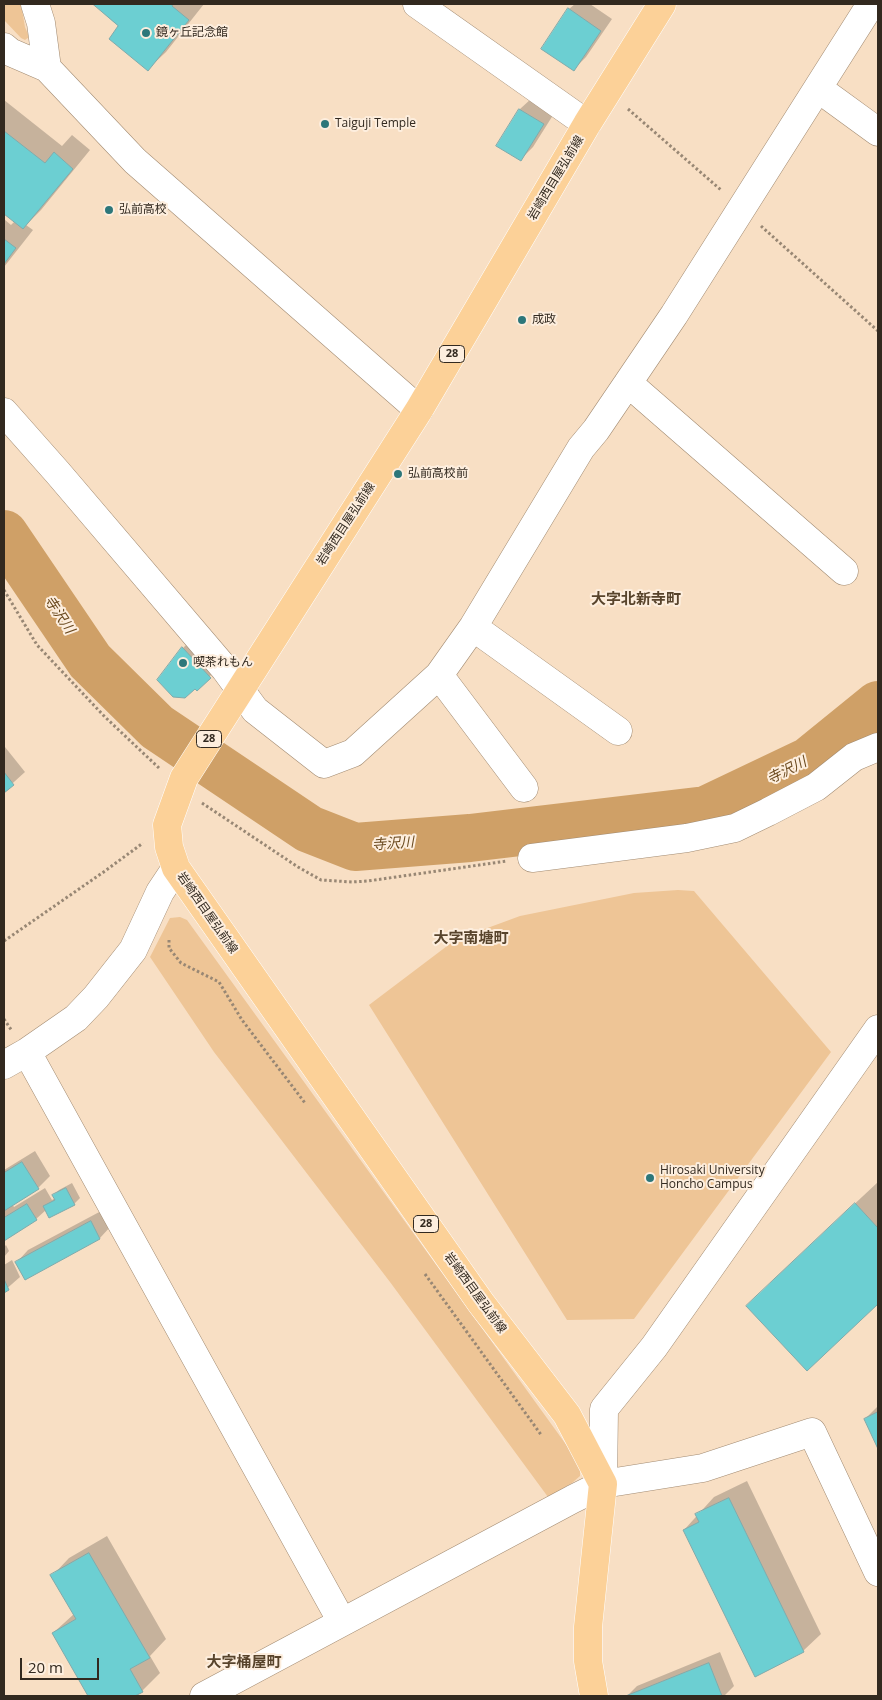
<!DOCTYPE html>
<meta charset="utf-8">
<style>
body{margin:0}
#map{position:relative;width:882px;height:1700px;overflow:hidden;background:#f8dfc4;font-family:"Open Sans",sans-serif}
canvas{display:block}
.frame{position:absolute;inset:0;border:5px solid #32291f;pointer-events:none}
.scale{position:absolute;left:20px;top:1658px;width:79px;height:22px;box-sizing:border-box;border:2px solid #32291f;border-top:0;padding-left:6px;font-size:15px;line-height:18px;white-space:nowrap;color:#32291f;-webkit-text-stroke:4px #fdeede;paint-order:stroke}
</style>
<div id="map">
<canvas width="882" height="1700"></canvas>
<div class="frame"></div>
<div class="scale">20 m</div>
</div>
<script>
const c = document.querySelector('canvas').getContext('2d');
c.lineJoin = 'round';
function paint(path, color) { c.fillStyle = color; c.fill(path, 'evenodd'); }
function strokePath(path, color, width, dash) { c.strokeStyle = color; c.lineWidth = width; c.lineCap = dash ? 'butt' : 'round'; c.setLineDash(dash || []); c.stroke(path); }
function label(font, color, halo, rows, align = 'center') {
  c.font = font + ' "Open Sans","Noto Sans JP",sans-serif'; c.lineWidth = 4; c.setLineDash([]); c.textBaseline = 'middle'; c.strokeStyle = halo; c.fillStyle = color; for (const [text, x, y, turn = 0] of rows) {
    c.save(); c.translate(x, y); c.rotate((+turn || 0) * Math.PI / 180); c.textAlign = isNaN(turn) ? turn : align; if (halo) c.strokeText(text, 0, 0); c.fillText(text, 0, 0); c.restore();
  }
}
paint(new Path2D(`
 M4,4h17l4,23 4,10 -4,3 -4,-2 -17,-18z
 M678,890l16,1 137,161 -197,267 -67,1 -198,-315 86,-65 65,-24 114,-23z
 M180,917l7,3 383,530 10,20v6l-8,7 -24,14 -158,-215 -176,-230 -64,-95 20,-39z`), '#eec596');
paint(new Path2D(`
 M95,4h109l-38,48 -18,17 -28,-43z
 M575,4h15l22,15 -26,38 -12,12 -5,-60z
 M532,98l23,14 -22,35 -12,12 -23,-14 22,-36z
 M4,100l58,46 10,-11 18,15 -49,60 -15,15 7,5 -29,37v-48l7,6 4,-4 -11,-9z
 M194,637l27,28 -24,24 -14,-41z
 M5,747l20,25 -21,19v-43z
 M35,1151l15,25 -12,12 -26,16 2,3 31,-19 7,12 3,-2 -1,-3 5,-5 13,-7 8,15 -6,6 -28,6 -10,9 -32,20v-69z
 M878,1182v120l-71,67 -37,-86z
 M103,1210l8,16 -11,12 -75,40 -8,-16 11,-12z
 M6,1245l3,6 -5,6v-10z
 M12,1260l8,17 -16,14v-26z
 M878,1406v40l-13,-27z
 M747,1481l74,153 -18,17 -119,-121 30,-33z
 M107,1536l59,103 -16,17 10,17 -18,18 -10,5h-42l-37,-63 21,-19 -22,-38 17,-18z
 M720,1652l14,34 -10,10h-97l10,-10z`), '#0003');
strokePath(new Path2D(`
 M4,534l86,127 67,66 152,102 46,18 115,-9 236,-28 103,-49 69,-56`), '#cfa067', 48);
const building = new Path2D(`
 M93,4h80l-1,2 17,14 -41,51 -39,-32 9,-13z
 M568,8l33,23 -27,40 -33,-22z
 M519,109l25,15 -23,37 -25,-15z
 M4,131l41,32 9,-11 19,17 -50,60 -19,-15z
 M4,239l12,9 -12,16z
 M182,647l29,31 -14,13 -2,-2 -10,9 -12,-1 -16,-17z
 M4,772l10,13 -10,8z
 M22,1162l17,27 -35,22v-38z
 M66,1188l9,17 -26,13 -6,-12 12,-6 -3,-5z
 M855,1203l23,25v76l-71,67 -61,-65z
 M27,1204l10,16 -33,21v-23z
 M91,1221l9,18 -75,41 -10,-18z
 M4,1279l5,11 -5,3z
 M878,1412v37l-14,-30z
 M729,1498l75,154 -49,25 -72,-147 16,-8 -4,-8z
 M89,1553l61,105 -20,11 13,23 -8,4h-47l-36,-63 24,-14 -26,-44z
 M709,1663l13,33h-96z`);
paint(building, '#6ccfd2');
strokePath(building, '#80aaab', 1);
const minor = new Path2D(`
 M35,4l6,19 6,45
 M417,4l170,120
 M4,47l6,5 37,16 88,93 284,249
 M819,89l59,43
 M628,383l216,188
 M4,412l54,61 167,196 30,41 69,54 29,-11 86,-78 34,-48 108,-179 15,-18 78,-115 197,-311
 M473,627l145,104
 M439,675l85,113
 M532,858l155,-20 48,-10 33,-16 48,-25 38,-30 24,-10
 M27,1052l315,570
 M4,1065l23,-13 49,-34 20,-21 37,-47 27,-58 16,-24
 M603,1484l1,-75 50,-62 224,-318
 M204,1696l369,-197 30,-15 100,-16 109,-36 66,140`);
const major = new Path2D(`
 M594,1696l-6,-35v-34l15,-143 -36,-69 -86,-112 -305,-435 -7,-21 -2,-22 17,-47 235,-368 168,-286 75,-120`);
strokePath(minor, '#a28b72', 29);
strokePath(major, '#fff', 29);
strokePath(new Path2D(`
 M628,109l93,81
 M761,226l117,105
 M4,590l33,55 68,72 54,51
 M202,803l96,64 23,13 31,2 16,-1 139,-20
 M169,940v8l12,15 38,19 23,38 63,83
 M4,941l101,-70 38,-28
 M4,1019l8,12
 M425,1274l117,162`), '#988774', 3, [2.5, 2.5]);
strokePath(minor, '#fff', 28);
strokePath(major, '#fcd198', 28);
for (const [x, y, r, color] of [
 [146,33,5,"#2d777a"],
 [325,124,5,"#2d777a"],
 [109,210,5,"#2d777a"],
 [522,320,5,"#2d777a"],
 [398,474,5,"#2d777a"],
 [183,663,5,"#2d777a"],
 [650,1178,5,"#2d777a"]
]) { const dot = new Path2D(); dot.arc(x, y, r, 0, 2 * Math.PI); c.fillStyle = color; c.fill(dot); strokePath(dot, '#fdeede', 2); }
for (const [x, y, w] of [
 [452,354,25],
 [209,739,25],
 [426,1224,25]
]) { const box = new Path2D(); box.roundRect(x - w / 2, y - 8.5, w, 17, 4); c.fillStyle = '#fdeede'; c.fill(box); strokePath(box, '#32291f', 1); }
label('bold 11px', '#32291f', null, [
 ["28",452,354],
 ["28",209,739],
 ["28",426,1224]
]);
label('12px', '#32291f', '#fdeede', [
 ["鏡ヶ丘記念館",156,33],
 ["Taiguji Temple",335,124],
 ["弘前高校",119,210],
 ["成政",532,320],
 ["弘前高校前",408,474],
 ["喫茶れもん",193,663],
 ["Hirosaki University",660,1171],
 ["Honcho Campus",660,1185]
], 'left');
label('12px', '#32291f', '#fdeede', [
 ["岩崎西目屋弘前線",556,178,-59],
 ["岩崎西目屋弘前線",346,524,-57],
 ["岩崎西目屋弘前線",207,913,55],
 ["岩崎西目屋弘前線",475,1293,54]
]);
label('italic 14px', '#6b4a1f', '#fdeede', [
 ["寺沢川",59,615,56],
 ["寺沢川",787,771,-27],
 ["寺沢川",393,844,-4]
]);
label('bold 15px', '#58442c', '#fdeede', [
 ["大字北新寺町",636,600],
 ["大字南塘町",471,939],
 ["大字桶屋町",244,1663]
]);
</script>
